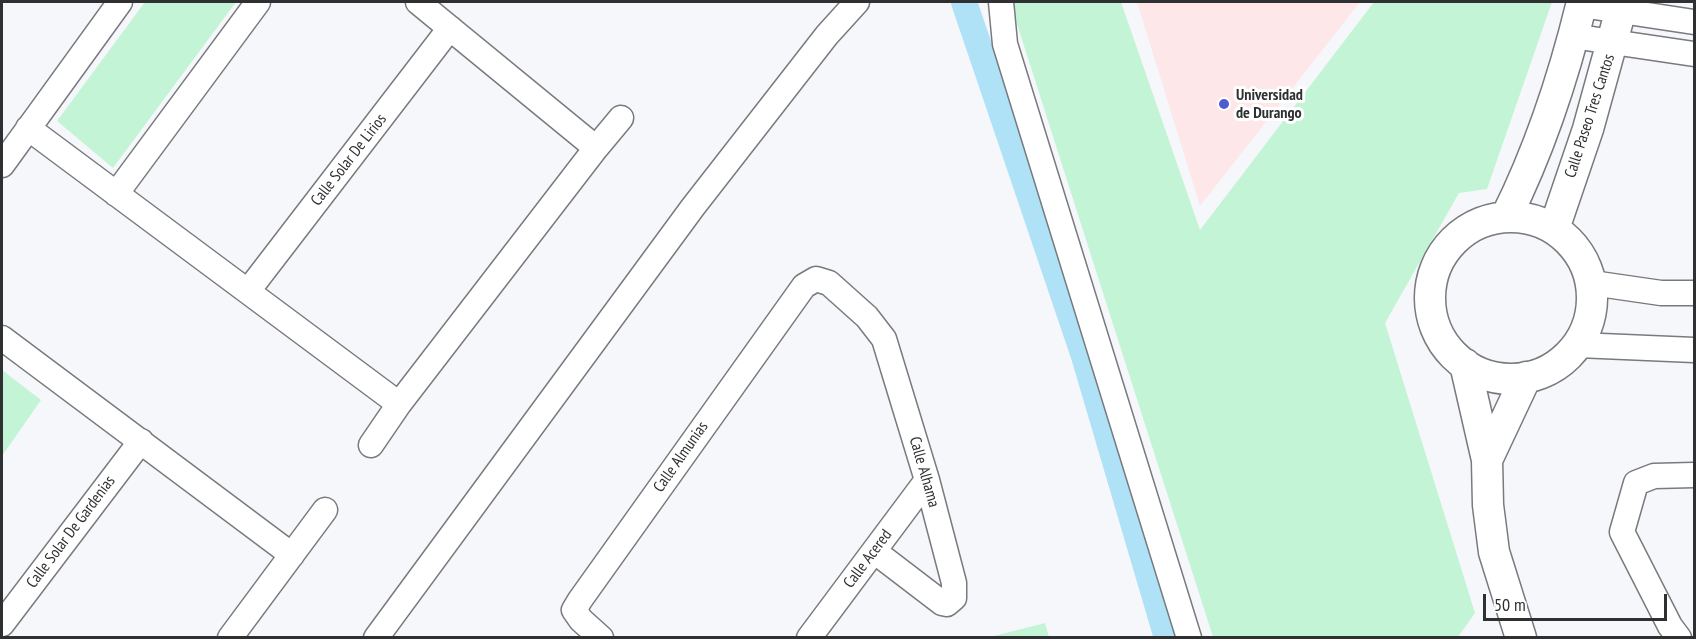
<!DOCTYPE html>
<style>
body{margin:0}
#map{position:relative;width:1696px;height:639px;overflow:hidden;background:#f5f7fb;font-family:"PT Sans Narrow",sans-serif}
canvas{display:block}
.frame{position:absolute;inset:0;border:3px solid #2f3031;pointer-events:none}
.scale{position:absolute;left:1483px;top:594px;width:184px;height:27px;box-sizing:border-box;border:3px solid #2f3031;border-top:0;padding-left:8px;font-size:18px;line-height:21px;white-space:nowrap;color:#2f3031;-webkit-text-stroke:4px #fff;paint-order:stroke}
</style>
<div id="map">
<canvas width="1696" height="639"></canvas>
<div class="frame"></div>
<div class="scale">50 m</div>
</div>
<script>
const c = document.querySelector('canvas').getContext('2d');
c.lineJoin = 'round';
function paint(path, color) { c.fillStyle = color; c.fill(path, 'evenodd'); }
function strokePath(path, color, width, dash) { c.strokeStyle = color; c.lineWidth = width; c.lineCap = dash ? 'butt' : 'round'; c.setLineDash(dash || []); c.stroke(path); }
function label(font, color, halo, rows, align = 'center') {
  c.font = font + ' "PT Sans Narrow",sans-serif'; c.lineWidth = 6; c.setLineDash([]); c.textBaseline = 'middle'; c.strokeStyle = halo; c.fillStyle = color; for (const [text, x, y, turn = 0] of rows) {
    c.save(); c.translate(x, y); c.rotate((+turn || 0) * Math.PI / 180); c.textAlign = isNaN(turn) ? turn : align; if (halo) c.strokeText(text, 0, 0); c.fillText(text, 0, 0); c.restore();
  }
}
paint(new Path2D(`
 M1137,2h223l-160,204z`), '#fde7e9');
paint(new Path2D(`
 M145,2h91l-123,166 -56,-47z
 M1010,2h111l79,228 174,-228h178l-65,187 -28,4 -74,130 90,290 -17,24h-245z
 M2,370l39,30 -39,56z
 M1045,623l4,14h-59z`), '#c4f4d6');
strokePath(new Path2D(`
 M964,2l120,354 83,282`), '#afe2f7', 26);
const minor = new Path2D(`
 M418,2l178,146
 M1001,2l4,42 184,594
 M1581,5l113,17
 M1572,36l122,18
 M28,128l371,276
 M2,165l118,-163
 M116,194l142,-192
 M1592,283l69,10h33
 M248,291l202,-263
 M2,338l290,217
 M1578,345l116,5
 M371,445l28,-41 197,-256 25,-30
 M2,624l139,-183
 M230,638l95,-128
 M376,638l317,-431 134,-172 30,-33
 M601,638l-20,-18 -7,-10 6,-10 224,-314 12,-7 13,4 38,34 17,22 43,141 27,103v15l-7,6 -5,-1 -68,-52
 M809,638l118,-158
 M1679,638l-9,-12 -48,-94 14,-49 18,-7 40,-1`);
const tertiary = new Path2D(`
 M1506,217c34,-68 58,-141 76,-215
 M1430 298a81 81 0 1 1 162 0a81 81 0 1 1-162 0Z
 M1554,229l34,-100 35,-127
 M1465,364l22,96 1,45 6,47 27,86
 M1487,460l39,-83`);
strokePath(minor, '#787a7d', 27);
strokePath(tertiary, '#787a7d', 33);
strokePath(minor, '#fff', 24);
strokePath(tertiary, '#fff', 30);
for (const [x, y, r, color] of [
 [1224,104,6,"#505bd1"]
]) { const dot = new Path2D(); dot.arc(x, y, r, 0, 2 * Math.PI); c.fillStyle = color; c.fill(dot); strokePath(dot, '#fff', 2); }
label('bold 16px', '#2f3031', '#fff', [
 ["Universidad",1236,95],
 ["de Durango",1236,113]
], 'left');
label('16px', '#2f3031', '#fff', [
 ["Calle Paseo Tres Cantos",1590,116,-72],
 ["Calle Solar De Lirios",349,160,-52],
 ["Calle Almunias",681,457,-55],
 ["Calle Alhama",924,472,74],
 ["Calle Solar De Gardenias",71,532,-53],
 ["Calle Acered",868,559,-53]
]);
</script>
